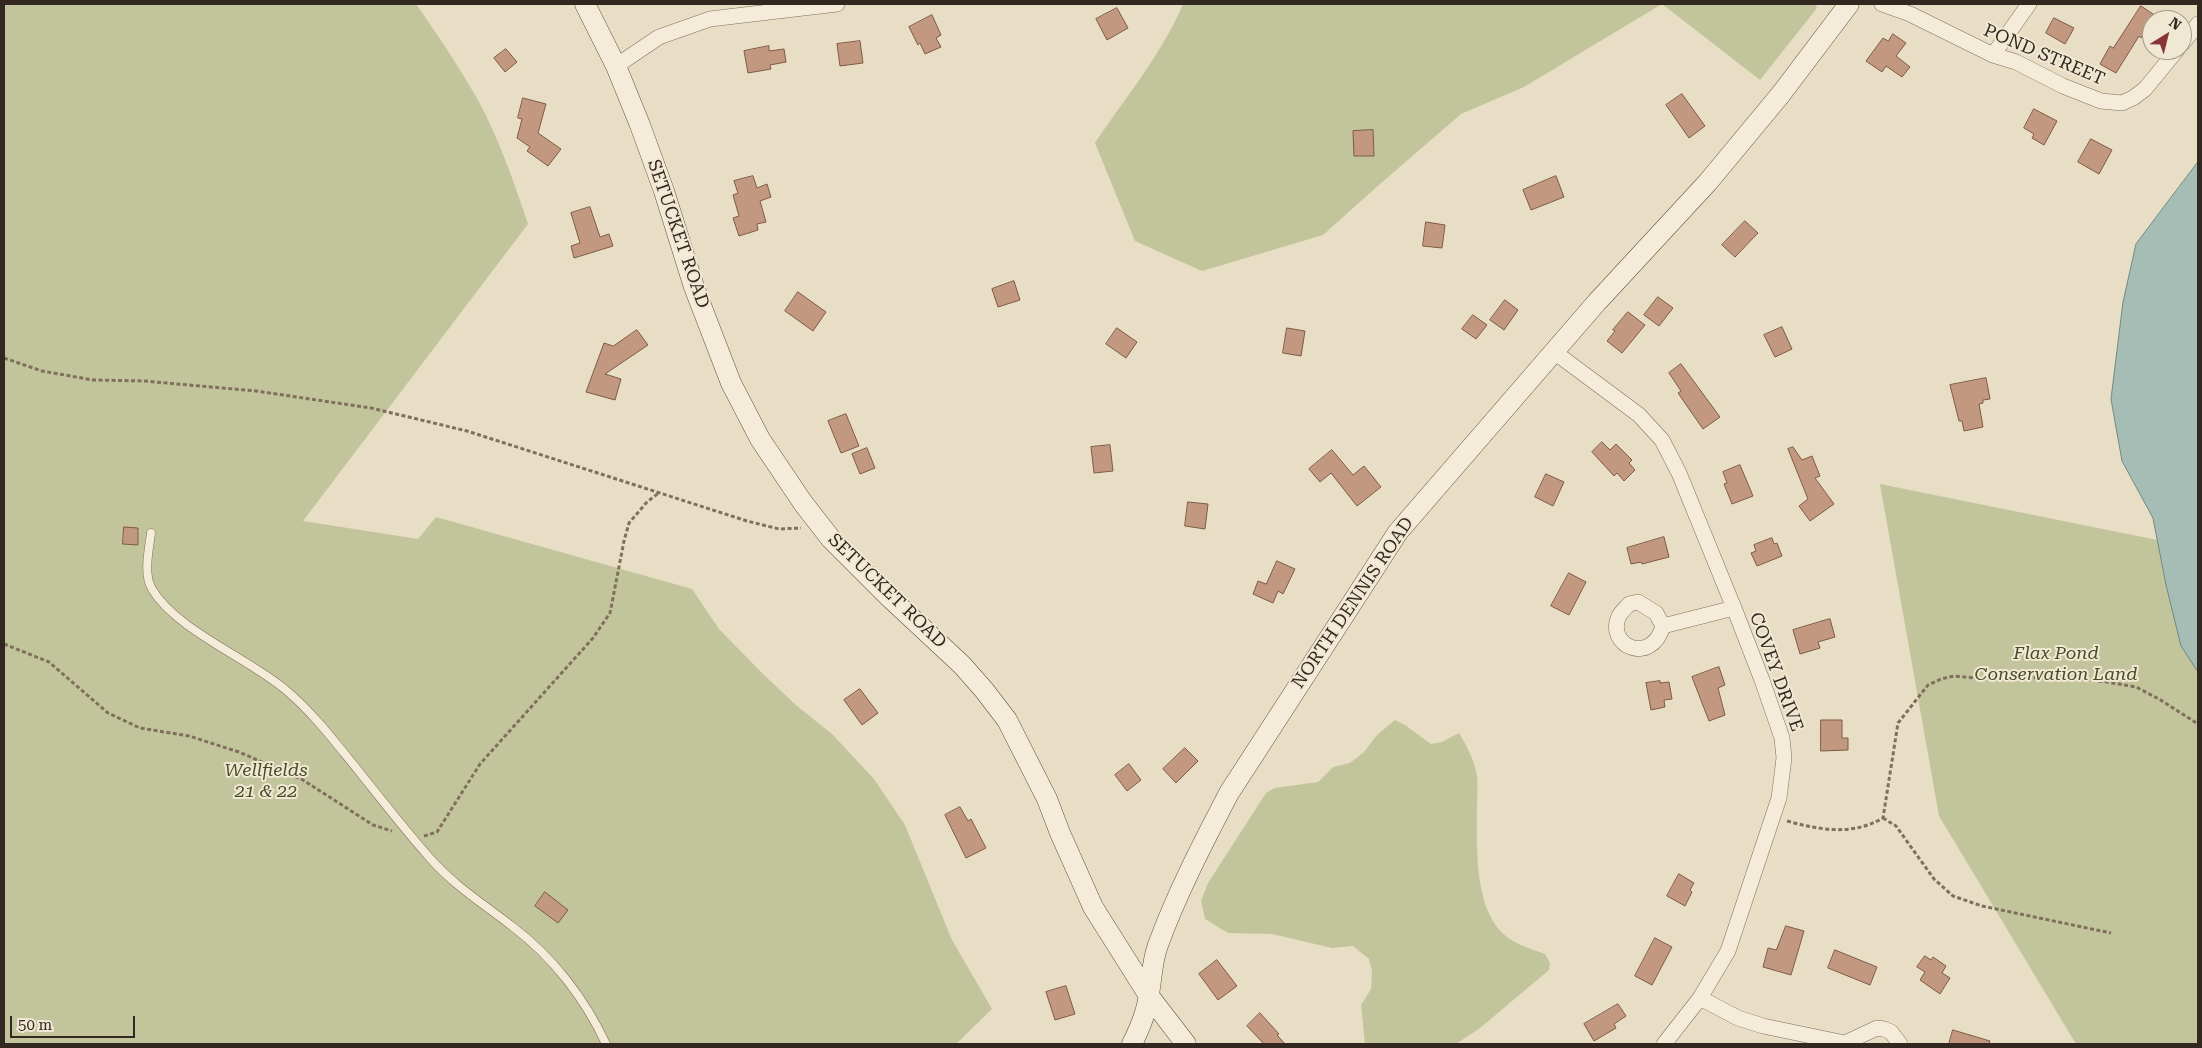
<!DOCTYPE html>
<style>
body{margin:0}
#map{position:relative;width:2202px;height:1048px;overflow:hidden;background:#e8ddc5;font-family:"Roboto Serif",serif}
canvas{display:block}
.frame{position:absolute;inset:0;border:5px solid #332820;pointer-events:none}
.north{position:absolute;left:2142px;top:10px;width:50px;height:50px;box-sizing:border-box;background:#f1e8d4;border:1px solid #a59b8c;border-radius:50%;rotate:36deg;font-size:14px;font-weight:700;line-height:20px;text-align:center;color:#332820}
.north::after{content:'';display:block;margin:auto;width:18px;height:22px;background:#893538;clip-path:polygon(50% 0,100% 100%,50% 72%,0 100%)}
.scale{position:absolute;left:10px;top:1016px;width:125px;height:22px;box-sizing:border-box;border:2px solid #332820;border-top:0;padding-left:6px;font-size:15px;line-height:18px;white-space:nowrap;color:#332820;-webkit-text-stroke:4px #f1e8d4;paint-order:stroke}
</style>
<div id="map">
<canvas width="2202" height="1048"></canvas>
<div class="frame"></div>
<div class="north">N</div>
<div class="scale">50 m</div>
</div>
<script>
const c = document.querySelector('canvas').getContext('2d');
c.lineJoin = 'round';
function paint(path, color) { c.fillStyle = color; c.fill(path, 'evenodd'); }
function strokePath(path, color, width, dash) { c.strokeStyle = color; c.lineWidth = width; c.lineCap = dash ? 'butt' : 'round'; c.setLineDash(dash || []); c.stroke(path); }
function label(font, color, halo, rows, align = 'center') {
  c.font = font + ' "Roboto Serif",serif'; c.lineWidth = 4; c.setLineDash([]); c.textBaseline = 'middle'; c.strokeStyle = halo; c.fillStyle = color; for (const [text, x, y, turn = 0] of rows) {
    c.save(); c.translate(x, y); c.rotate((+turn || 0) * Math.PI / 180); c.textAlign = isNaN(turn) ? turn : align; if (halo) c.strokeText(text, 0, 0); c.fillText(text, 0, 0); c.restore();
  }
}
paint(new Path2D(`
 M4,4h412c22,31 43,63 62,96 21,39 36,82 50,124l-225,297 115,18 18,-22 256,72 27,40 44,45 34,32 35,28 42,45 31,46 47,115 40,69 -36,35h-952z
 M1183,4h632l2,4 -57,72 -98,-76 -138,83 -63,27 -81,70 -57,51 -121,36 -67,-30 -40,-98c30,-45 67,-89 88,-139z
 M1880,484l312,63 6,18v479h-122l-137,-228z
 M1395,720l10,5 26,19 11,-2 17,-9c6,10 13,23 16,34 4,13 2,26 2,39 0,39 -4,104 30,131 12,9 25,12 38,17l5,9 -1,7 -69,58 -24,16h-91l-4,-39 10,-16 1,-18 -3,-12 -16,-13 -21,2 -60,-14 -44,-1 -23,-14 -4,-18 7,-18 58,-90 9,-5 43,-6 15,-15 17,-4 14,-11 13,-17z`), '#c2c59b');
const water = new Path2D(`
 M2198,162v510l-17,-26 -15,-61 -13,-67 -31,-57 -11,-62 12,-97 13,-58z`);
paint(water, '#a6bdb5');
strokePath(water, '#6e8a82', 1);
const building = new Path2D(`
 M2141,6l15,10 -15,22 -2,-2 -23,37 -16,-9 10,-18 3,2z
 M1117,8l11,20 -21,12 -11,-21z
 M932,15l9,20 -5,3 5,9 -16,7 -5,-11 -2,2 -9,-18z
 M2054,18l20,10 -9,16 -19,-11z
 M1893,34l13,9 -10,13 14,11 -8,10 -16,-11 -4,6 -16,-11 17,-23 5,3z
 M860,41l3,22 -23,3 -3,-22z
 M769,46v5l15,-2 2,13 -16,3 1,4 -23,4 -4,-22z
 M506,49l11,13 -12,10 -11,-14z
 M1682,94l23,32 -16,12 -23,-33z
 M523,98l23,6 -8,29 23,16 -13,17 -21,-15 3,-4 -13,-9 5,-19 -4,-1z
 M2034,109l23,12 -13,24 -12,-7 2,-4 -10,-6z
 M1373,130l1,26h-20l-1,-25z
 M2091,139l21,11 -13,24 -21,-12z
 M753,176l4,12 10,-4 4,13 -11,4 6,21 -9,2 1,6 -19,6 -6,-18 6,-2 -6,-21 5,-2 -4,-12z
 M1556,176l8,21 -33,13 -8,-20z
 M590,207l10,30 9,-3 4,12 -39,12 -3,-12 9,-3 -9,-30z
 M1745,221l13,12 -23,24 -13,-12z
 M1426,222l19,3 -3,23 -19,-2z
 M1014,281l6,19 -22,7 -6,-18z
 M798,292l28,20 -13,19 -28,-20z
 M1658,297l15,11 -14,18 -15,-11z
 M1505,300l13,10 -14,20 -14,-10z
 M1628,312l17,13 -23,28 -15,-12 8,-10 -2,-1z
 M1473,315l14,10 -11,14 -14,-10z
 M1782,327l10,22 -17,8 -11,-22z
 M1117,328l20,14 -11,16 -20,-14z
 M1287,328l18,3 -4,25 -18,-3z
 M637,330l11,15 -43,29 16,5 -6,21 -29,-8 18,-49 9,3z
 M1681,364l39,53 -17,12 -25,-36 3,-2 -12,-18z
 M1986,378l4,21 -7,1v3l-4,1 4,23 -19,4 -2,-10h-3l-9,-36z
 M846,414l13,32 -18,7 -13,-32z
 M1602,442l8,8 6,-6 16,16 -3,3 6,7 -11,11 -7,-8 -3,3 -22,-24z
 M1110,445l3,26 -19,2 -3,-26z
 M1793,447l9,13 10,-4 8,20 -5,2 19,26 -24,17 -11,-15 9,-7 -20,-50z
 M867,448l8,20 -15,6 -8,-20z
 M1332,450l21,25 11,-9 17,21 -24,19 -26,-33 -11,9 -11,-13z
 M1740,465l13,31 -21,8 -8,-20 3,-1 -4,-11z
 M1546,474l18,8 -11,24 -18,-9z
 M1188,502l20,2 -3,25 -20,-3z
 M124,527l14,1v17l-15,-1z
 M1664,537l5,20 -27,7 -1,-2 -10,2 -4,-16z
 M1772,538l2,6 3,-1 5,13 -25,10 -6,-13 5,-2 -2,-6z
 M1277,561l18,8 -12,25 -5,-3 -5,12 -20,-9 5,-13 8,3z
 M1569,573l17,9 -17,33 -18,-9z
 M1830,619l5,18 -17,5 2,6 -20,6 -7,-24z
 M1719,667l6,18 -7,3 7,27 -16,6 -17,-44z
 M1660,681v2l9,-1 3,17 -8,1 1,7 -14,3 -5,-27z
 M860,689l18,24 -16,12 -18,-25z
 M1821,720h21v18h6v12l-27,1z
 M1185,748l13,13 -22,22 -13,-14z
 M1129,764l12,16 -14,11 -12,-16z
 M960,807l8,14 3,-2 15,29 -20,10 -21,-43z
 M1679,874l15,9 -4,7 2,2 -7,14 -18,-10z
 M545,892l23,18 -10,13 -23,-17z
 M1786,926l18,5 -13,44 -28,-8 5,-19 8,2z
 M1655,938l17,9 -20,38 -17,-9z
 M1835,950l42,17 -7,18 -42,-17z
 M1925,956l6,4 2,-3 13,9 -4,7 8,5 -10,16 -20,-14 5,-8 -8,-5z
 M1217,960l20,26 -19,14 -19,-26z
 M1066,986l9,28 -20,6 -9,-28z
 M1618,1004l8,12 -12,8 2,4 -22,13 -10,-17z
 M1260,1013l19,21 -2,1 8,9h-21l-17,-18z
 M1953,1030l37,11 -1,3h-40z`);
paint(building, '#c29980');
strokePath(building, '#7e5a46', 1);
const service = new Path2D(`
 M151,533c-2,17 -8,41 1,56 24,41 98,70 135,102 27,23 48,51 70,78 24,30 47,60 72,88 24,28 56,48 84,70 40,30 72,72 93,117`);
const minor = new Path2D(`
 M1882,4l28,10 83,41 23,7 47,24 38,15 21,2 11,-5 12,-9 32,-39
 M2182,44l16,-20
 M1993,55l36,-51
 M616,66l43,-29 51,-18 127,-15
 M1553,351l86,64 23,25 17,33 55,135 28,72 20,58 2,20 -5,40 -51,153 -28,47 -36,46
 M1663,626l-7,-13 -18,-11 -9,2c-3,4 -8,8 -10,12 -14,29 32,51 44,10l71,-18
 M1700,998l38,20 25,8 82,17 32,-15 7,1 7,3 9,12`);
const secondary = new Path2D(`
 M585,4l31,62 24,59 24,66 30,96 37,96 29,56 43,64 28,36 58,58 73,68 22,25 23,30 40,79 13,34 33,74 56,89 37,48
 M1132,1044c8,-16 15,-32 17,-50 3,-17 3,-33 9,-49 19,-52 45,-102 71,-152l169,-261 199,-230 111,-120 73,-88 68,-90`);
strokePath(service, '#816f5e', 9);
strokePath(minor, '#816f5e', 16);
strokePath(secondary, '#635141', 21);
strokePath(new Path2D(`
 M4,358l38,13 51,9 51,1 112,10 115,17 96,23 280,90 32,8 22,-1
 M4,644l45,18 59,51 32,15 49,8 50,16 64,28 70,45 19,6
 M1883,818l13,8 38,53 19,17 29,10 129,27
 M1787,821c33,9 65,15 96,-3l15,-95 30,-38 13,-6 13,-3 33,3 81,-2 39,5 29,5 23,12 39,25
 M424,836l13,-4 43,-68 113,-126 17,-25 14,-72 5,-18 18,-21 13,-10`), '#816f5e', 3, [4, 2.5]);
strokePath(service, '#f4ebd8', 8);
strokePath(minor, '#f4ebd8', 15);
strokePath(secondary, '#f4ebd8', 20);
label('18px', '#332820', '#f1e8d4', [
 ["POND STREET",2044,55,23],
 ["SETUCKET ROAD",678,234,71],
 ["SETUCKET ROAD",887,591,44],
 ["NORTH DENNIS ROAD",1353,603,-56],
 ["COVEY DRIVE",1776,672,70]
]);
label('italic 18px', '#454d29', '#f1e8d4', [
 ["Flax Pond",2056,654],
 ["Conservation Land",2056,675],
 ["Wellfields",266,771],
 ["21 & 22",266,792]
]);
</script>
